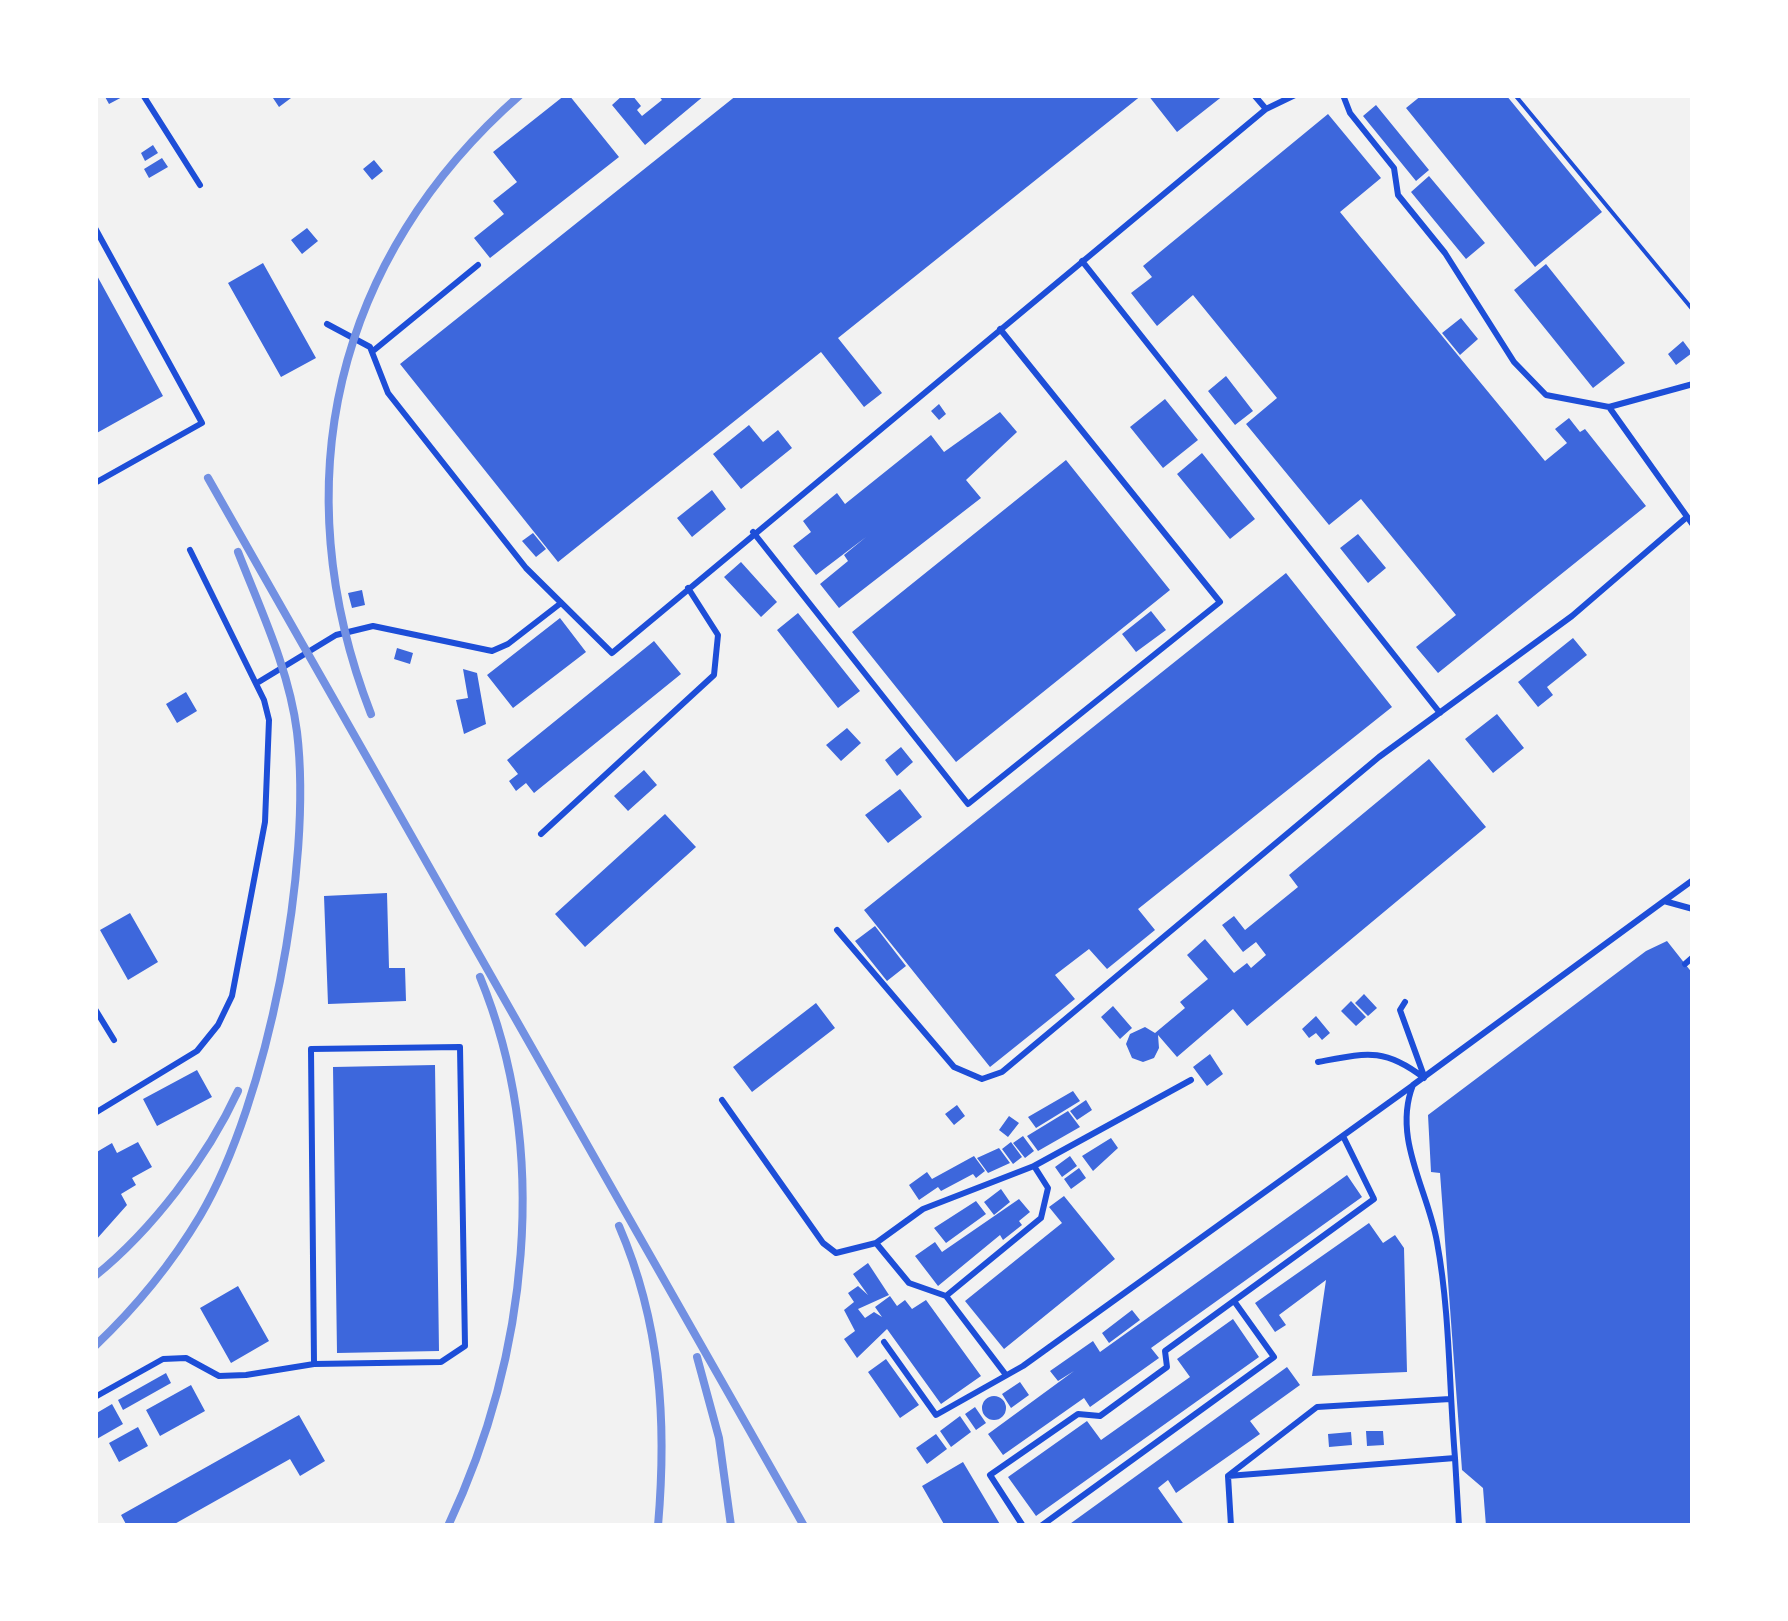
<!DOCTYPE html>
<style>
body{margin:0}
#map{position:relative;width:1788px;height:1621px;overflow:hidden;background:#f2f2f2;font-family:"Alegreya Sans",sans-serif}
canvas{display:block}
.frame{position:absolute;inset:0;border:98px solid #fff;pointer-events:none}
</style>
<div id="map">
<canvas width="1788" height="1621"></canvas>
<div class="frame"></div>
</div>
<script>
const c = document.querySelector('canvas').getContext('2d');
c.lineJoin = 'round';
function paint(path, color) { c.fillStyle = color; c.fill(path, 'evenodd'); }
function strokePath(path, color, width, dash) { c.strokeStyle = color; c.lineWidth = width; c.lineCap = dash ? 'butt' : 'round'; c.setLineDash(dash || []); c.stroke(path); }
paint(new Path2D(`
 M104,95h22l-17,9z
 M271,95h24l-16,12z
 M565,95h4l50,62 -129,101 -16,-20 30,-24 -11,-13 24,-19 -24,-30z
 M623,95h9l9,11 -4,4 5,6 20,-16 -4,-5h47l-60,50 -33,-40z
 M737,95h405l-304,243 44,55 -18,14 -43,-55 -263,210 -158,-198z
 M1148,95h76l-47,37z
 M1422,95h84l96,117 -67,55 -129,-159z
 M1376,105l53,65 -13,11 -53,-65z
 M1328,114l53,64 -41,34 205,249 22,-18 -12,-14 14,-11 11,14 5,-3 61,77 -208,167 -22,-26 40,-32 -95,-116 -32,26 -83,-101 31,-26 -84,-103 -36,31 -26,-33 21,-16 -9,-11z
 M153,145l5,8 -13,8 -4,-8z
 M162,158l6,9 -19,11 -5,-9z
 M374,160l9,11 -11,9 -9,-11z
 M1429,176l56,67 -19,16 -55,-67z
 M307,228l11,13 -16,13 -11,-14z
 M263,263l53,95 -35,19 -53,-94z
 M1546,264l79,99 -32,25 -79,-98z
 M95,272l68,124 -68,38z
 M1461,318l17,21 -18,16 -18,-22z
 M1683,341l9,12 -16,12 -8,-11z
 M1226,376l27,35 -18,14 -27,-34z
 M1165,399l33,41 -35,28 -33,-41z
 M939,404l7,10 -7,6 -8,-9z
 M1000,412l17,20 -51,48 15,18 -142,110 -19,-24 28,-23 -4,-6 22,-18 -50,38 -23,-29 18,-14 -8,-11 34,-28 8,11 86,-69 13,17z
 M749,425l14,17 15,-12 14,18 -51,41 -28,-35z
 M1202,453l53,66 -25,20 -53,-65z
 M1066,460l104,130 -214,172 -104,-130z
 M712,490l14,19 -34,28 -15,-19z
 M533,533l13,16 -10,8 -14,-16z
 M1358,534l28,34 -18,15 -28,-35z
 M741,562l36,40 -16,15 -37,-40z
 M1286,573l106,134 -254,202 17,21 -48,39 -18,-20 -34,26 20,24 -85,68 -126,-157z
 M362,590l3,15 -13,3 -4,-15z
 M1151,611l15,19 -30,22 -14,-18z
 M798,613l62,78 -22,17 -61,-78z
 M560,618l26,34 -73,56 -26,-33z
 M1573,638l14,17 -40,32 6,8 -15,12 -20,-25z
 M654,641l27,33 -147,119 -8,-10 -10,8 -7,-10 9,-7 -11,-14z
 M397,648l16,5 -3,11 -16,-5z
 M463,669l14,4 9,51 -22,10 -8,-34 12,-2z
 M186,692l11,19 -20,12 -11,-19z
 M1497,714l27,34 -31,25 -28,-34z
 M847,728l14,15 -20,18 -15,-16z
 M901,747l12,15 -16,14 -12,-16z
 M1429,759l57,68 -239,199 -14,-17 -56,48 -19,-22 1,13 -5,10 -11,4 -11,-4 -6,-14 4,-10 15,-7 10,6 30,-25 -5,-6 28,-23 -21,-24 18,-16 29,34 13,-10 4,5 15,-13 -10,-13 -13,10 -21,-27 12,-9 11,14 53,-43 -9,-12z
 M644,770l13,15 -29,26 -14,-15z
 M900,789l22,28 -34,26 -23,-28z
 M665,814l31,33 -111,100 -30,-33z
 M387,893l2,75h16l1,33 -78,3 -4,-108z
 M130,913l28,49 -30,18 -28,-50z
 M875,926l31,40 -19,15 -32,-40z
 M1667,941l26,33v552h-207l-3,-38 -21,-18 -22,-297 -9,-1 -3,-57 218,-164z
 M1364,994l13,14 -9,8 -13,-13z
 M1351,1001l15,16 -10,9 -15,-15z
 M816,1003l19,25 -83,64 -19,-25z
 M1113,1006l19,22 -12,11 -19,-22z
 M1316,1016l14,17 -8,7 -6,-7 -7,5 -7,-9z
 M1210,1054l13,20 -16,12 -14,-19z
 M435,1065l4,286 -102,2 -4,-286z
 M197,1070l15,27 -55,29 -14,-27z
 M1073,1091l7,10 -44,27 -8,-11z
 M1086,1100l6,10 -15,10 -7,-9z
 M957,1105l8,11 -11,9 -9,-11z
 M1068,1111l12,16 -42,24 -11,-15z
 M1009,1116l10,7 -11,14 -9,-7z
 M1023,1136l11,15 -9,7 -12,-15z
 M1111,1138l7,10 -25,23 -11,-15z
 M138,1142l14,25 -20,11 4,7 -15,9 6,11 -32,36v-88l17,-10 5,10z
 M1011,1142l11,15 -9,7 -11,-15z
 M999,1148l11,15 -22,10 -11,-15z
 M974,1156l11,15 -9,7 -3,-4 -32,17 -3,-4 -19,13 -10,-15 18,-13 5,7z
 M1070,1156l7,10 -15,11 -7,-10z
 M1079,1168l7,10 -15,11 -7,-10z
 M1347,1175l15,22 -211,151 8,10 -69,49 -6,-9 -81,57 -15,-21 86,-63 -16,10 -8,-10 43,-30 7,11z
 M1001,1189l9,13 -16,13 -10,-13z
 M1064,1196l51,63 -111,90 -39,-48 97,-78 -13,-16z
 M1019,1199l11,13 -11,9 3,4 -19,15 -3,-5 -62,51 -23,-30 20,-14 7,10z
 M976,1201l10,13 -40,29 -12,-15z
 M1369,1223l14,20 12,-8 9,13 3,124 -95,4 14,-96 -47,35 7,10 -11,7 -20,-29z
 M868,1263l21,32 -31,14 7,9 9,-6 8,5 -7,-10 15,-11 7,10 8,-6 7,9 14,-9 55,76 -40,28 -54,-75 -30,29 -13,-19 11,-8 -11,-21 10,-8 -6,-9 10,-7 10,9 -15,-21z
 M238,1286l31,55 -38,22 -31,-55z
 M1132,1310l8,10 -31,23 -7,-10z
 M1233,1319l26,38 -223,159 -28,-39 79,-56 14,19 89,-63 -13,-18z
 M886,1359l33,46 -19,13 -32,-46z
 M1287,1367l13,18 -50,36 10,13 -84,59 -8,-13 -10,8 27,38h-118z
 M166,1373l5,10 -48,27 -5,-10z
 M1020,1382l9,13 -18,13 -9,-14z
 M191,1385l14,26 -45,25 -14,-26z
 M982 1408a12 12 0 1 1 24 0a12 12 0 1 1-24 0Z
 M112,1404l11,20 -28,16v-26z
 M975,1407l11,16 -10,7 -11,-16z
 M299,1415l26,46 -25,15 -10,-17 -119,67h-44l-6,-11z
 M960,1416l11,16 -20,15 -11,-16z
 M138,1427l10,19 -29,16 -10,-19z
 M1366,1431h17l1,14 -17,1z
 M1351,1432l1,13 -23,2 -1,-13z
 M936,1434l11,15 -20,15 -11,-16z
 M963,1462l38,64h-56l-23,-40z`), '#3d67dc');
strokePath(new Path2D(`
 M1515,95l178,215`), '#1d4ed8', 4);
strokePath(new Path2D(`
 M143,95l57,90
 M1254,95l12,14
 M1343,95l7,18 44,55 4,27 47,58 69,109 32,33 63,12 84,118
 M95,228l107,195 -107,60
 M1082,261l358,452
 M327,324l43,23 18,46 138,175 86,85 654,-544 29,-14
 M373,351l105,-86
 M1609,407l84,-23
 M753,532l215,272 252,-202 -220,-273
 M257,683l79,-48 37,-9 119,25 16,-7 53,-41
 M541,834l173,-159 4,-40 -30,-47
 M1664,901l29,-21
 M837,930l117,137 28,12 20,-7 377,-315 193,-141 115,-99
 M1685,964l8,-7
 M1405,1002l-5,8 24,66
 M95,1009l19,31
 M1318,1062c48,-9 66,-15 106,16
 M722,1100l101,143 13,10 40,-10 33,40 37,13
 M95,1113l102,-62 21,-26 14,-29 33,-174 4,-102 -5,-20 -74,-150
 M1034,1166l157,-86
 M876,1243l47,-34 111,-43 14,22 -7,30 -95,78 60,79
 M884,1342l52,73 87,-49 389,-280
 M95,1397l68,-38 23,-1 33,18 27,-1 68,-11 127,-2 24,-16 -5,-299 -149,2 3,315
 M1455,1458l4,68
 M1229,1475l88,-68 133,-8
 M1023,1526l-33,-51 88,-61 22,2 67,-49 -2,-16 209,-152 -31,-63
 M1041,1526l233,-169 -40,-56
 M1231,1526l-3,-50 227,-18c-6,-70 -5,-146 -18,-216 -9,-52 -45,-104 -24,-157l251,-184 29,8`), '#1d4ed8', 6);
strokePath(new Path2D(`
 M208,478l596,1048
 M371,714c-89,-229 -37,-456 149,-619
 M619,1226c42,97 48,196 39,300
 M95,1276c57,-46 112,-118 143,-185
 M95,1346c39,-37 77,-83 105,-130 68,-115 113,-351 97,-484 -8,-63 -36,-121 -59,-180
 M697,1357l22,81 12,88
 M448,1526c79,-168 104,-374 32,-549`), '#7290e2', 8);
</script>
